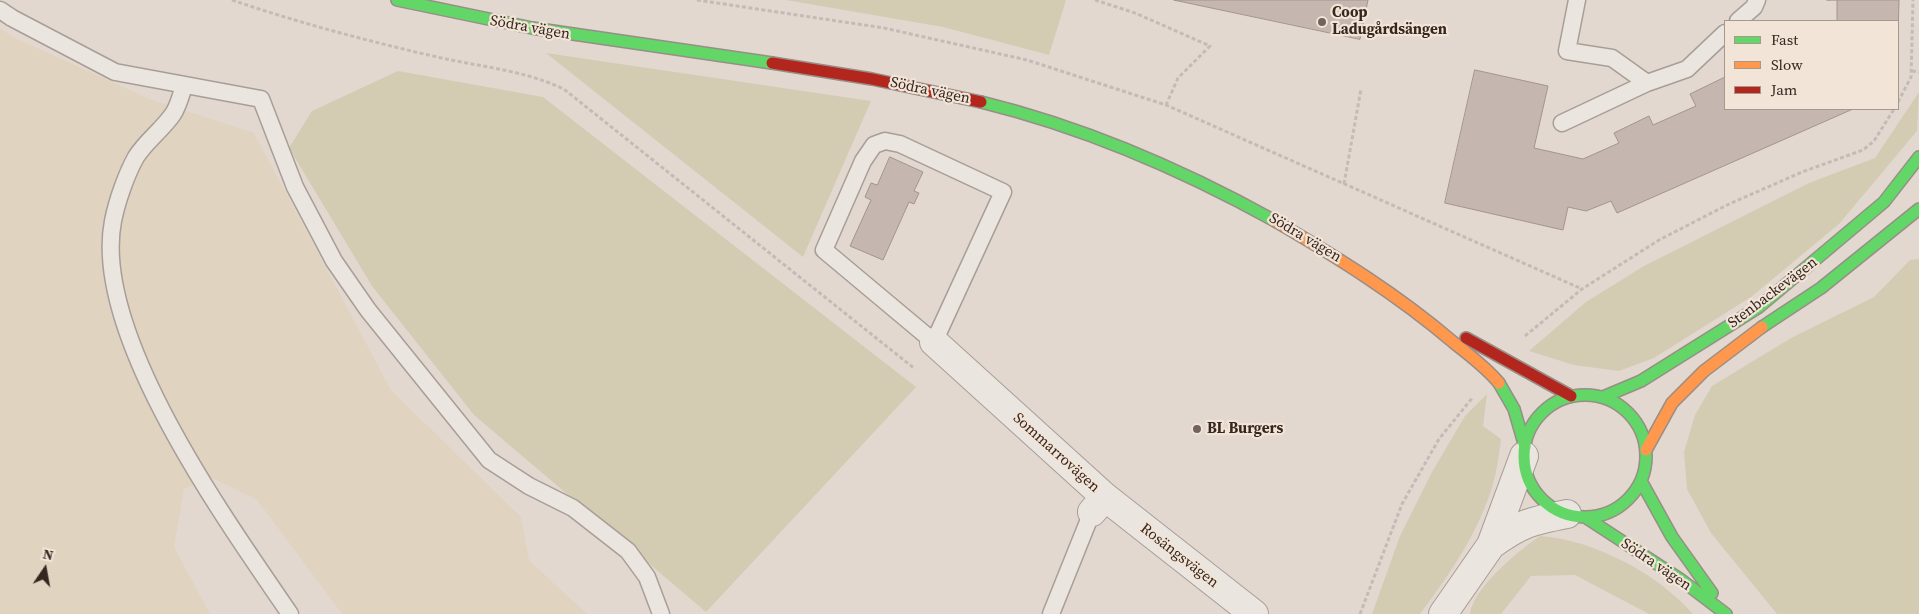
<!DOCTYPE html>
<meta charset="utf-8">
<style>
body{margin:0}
#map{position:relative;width:1919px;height:614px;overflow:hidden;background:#e2d8cf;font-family:"Source Serif 4",serif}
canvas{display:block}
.legend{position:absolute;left:1724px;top:20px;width:175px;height:90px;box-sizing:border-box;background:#f2e4d6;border:1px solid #a7988d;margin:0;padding:6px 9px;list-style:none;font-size:15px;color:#362620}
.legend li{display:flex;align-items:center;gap:10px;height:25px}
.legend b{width:25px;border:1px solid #a7988d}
.north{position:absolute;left:20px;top:544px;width:50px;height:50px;-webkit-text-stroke:4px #f2e4d6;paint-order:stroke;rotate:12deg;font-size:14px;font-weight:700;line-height:20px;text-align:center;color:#362620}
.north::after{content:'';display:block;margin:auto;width:18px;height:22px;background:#362620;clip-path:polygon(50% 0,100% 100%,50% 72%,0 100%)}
</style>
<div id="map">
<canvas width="1919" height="614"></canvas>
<ul class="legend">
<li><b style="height:6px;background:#63d668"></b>Fast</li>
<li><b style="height:6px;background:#ff974d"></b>Slow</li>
<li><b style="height:6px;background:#b3261e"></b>Jam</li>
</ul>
<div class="north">N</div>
</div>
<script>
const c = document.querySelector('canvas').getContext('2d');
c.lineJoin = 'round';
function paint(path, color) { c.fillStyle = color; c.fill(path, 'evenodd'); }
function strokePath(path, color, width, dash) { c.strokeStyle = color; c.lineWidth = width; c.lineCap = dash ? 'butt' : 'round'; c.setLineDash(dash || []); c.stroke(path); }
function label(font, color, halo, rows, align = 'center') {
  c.font = font + ' "Source Serif 4",serif'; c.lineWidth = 4.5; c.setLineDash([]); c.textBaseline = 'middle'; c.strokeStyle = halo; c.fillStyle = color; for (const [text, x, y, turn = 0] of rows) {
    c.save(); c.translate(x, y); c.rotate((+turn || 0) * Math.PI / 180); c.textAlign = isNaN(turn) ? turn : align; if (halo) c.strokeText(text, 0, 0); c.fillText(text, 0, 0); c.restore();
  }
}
paint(new Path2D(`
 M0,28l11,8 139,63 104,34 137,257 130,127 8,43 58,54h-245l-85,-114 -47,-23 -26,12 -10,58 36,67h-210z`), '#e0d4c1');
paint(new Path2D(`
 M786,0h280l-17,55 -106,-28z
 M546,53l325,48 -68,156z
 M398,71l145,26 373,290 -210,225 -232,-197 -102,-129 -83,-138 23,-37z
 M1919,92l-2,39 -78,93 -88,73 -97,61 -35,13 -45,-6 -45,-14 57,-49 58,-36 165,-83 66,-25z
 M1919,259v355h-142l-66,-81 -24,-44 -3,-37 11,-37 17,-29 79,-48 83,-41 36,-37z
 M1487,394l-4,32 18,13c-2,15 -4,31 -8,45 -14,48 -43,90 -73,130h-48l28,-78 32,-64 33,-56z
 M1540,536c54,4 117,37 153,78h-44l-74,-39 -44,1 -30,38h-31c3,-26 49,-64 70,-78z`), '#d3ccb3');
const building = new Path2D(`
 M1174,0h194l-8,39z
 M1827,0h72l-1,35v-14h-61v-21z
 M1475,70l73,16 -14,62 49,11 36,-16 -5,-10 35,-17 4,9 43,-19 -6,-12 35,-17v32h128l-236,104 -6,-12 -25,10 -18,-4 -5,23 -118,-27z
 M890,157l33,15 -9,19 5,2 -5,11 -5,-2 -26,58 -33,-14 21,-46 -6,-3 6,-14 6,2z`);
paint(building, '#c5b6b0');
strokePath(building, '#a2948e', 1);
const lane = new Path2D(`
 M1577,0l-10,51 45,7 35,25 40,-14 38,-36
 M0,10l12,8 103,54 146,27 34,88 39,74 34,49 121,150 40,26 44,22 55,43 19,26 14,37
 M1738,21l16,-14 3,-7
 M184,86c-3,9 -6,21 -11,28 -11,16 -27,27 -37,43 -10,18 -19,44 -23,64 -22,113 115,302 177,393
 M1562,123l85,-40
 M885,141l15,3 103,48 -69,150 -110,-92 39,-89 11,-16z
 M1051,614l41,-102`);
const street = new Path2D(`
 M934,342l171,155 -13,15
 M1105,497l149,117
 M1491,545c30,-22 40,-24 76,-31
 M1443,614l48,-69 33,-89`);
const fast = new Path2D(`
 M397,0l135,28 240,35
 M981,102c102,25 202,68 294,119
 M1762,327l59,-39 98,-79
 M1499,383l15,26 11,38
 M1524 456a61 61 0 1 1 122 0a61 61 0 1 1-122 0Z
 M1603,397l38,-16 118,-74 125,-105 35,-45
 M1641,481l31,56 40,56
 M1585,517l95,62 46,35`);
const slow = new Path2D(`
 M1275,221c62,36 123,74 178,121 16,13 33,25 46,41
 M1646,450l26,-47 32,-32 58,-44`);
const jam = new Path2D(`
 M772,63l100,16 109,23
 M1466,338l105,58`);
strokePath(lane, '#a89e97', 19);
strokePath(street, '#a89e97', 30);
strokePath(fast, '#978e88', 14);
strokePath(slow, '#978e88', 14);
strokePath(jam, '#978e88', 14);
strokePath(new Path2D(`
 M232,0c67,23 136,41 205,57 43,10 89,13 128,33l350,279
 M697,0l187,28 143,32 139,45 416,184
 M1095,0l40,13 75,33 -32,32 -12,27
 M1912,71l7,1
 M1898,102l13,-25 2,-77
 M1344,184l17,-95
 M1525,336l57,-47 77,-49 68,-35 75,-33 61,-22 11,-9 20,-32
 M1360,614l42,-110 37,-65 34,-42`), '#c3bcb6', 3, [4, 2.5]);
strokePath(lane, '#eae5df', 16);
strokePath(street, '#eae5df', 28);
strokePath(fast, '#63d668', 11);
strokePath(slow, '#ff974d', 11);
strokePath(jam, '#b3261e', 11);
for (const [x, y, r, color] of [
 [1322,22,5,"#72645d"],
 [1197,429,5,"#72645d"]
]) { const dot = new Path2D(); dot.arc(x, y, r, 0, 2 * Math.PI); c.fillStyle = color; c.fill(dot); strokePath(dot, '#f2e4d6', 2); }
label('bold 15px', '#362620', '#f2e4d6', [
 ["Coop",1332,13],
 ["Ladugårdsängen",1332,30],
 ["BL Burgers",1207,429]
], 'left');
label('15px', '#362620', '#f2e4d6', [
 ["Södra vägen",530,28,10],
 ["Södra vägen",930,91,12],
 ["Södra vägen",1305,238,31],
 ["Stenbackevägen",1773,293,-37],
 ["Sommarrovägen",1056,453,42],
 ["Rosängsvägen",1179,556,38],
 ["Södra vägen",1656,565,34]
]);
</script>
